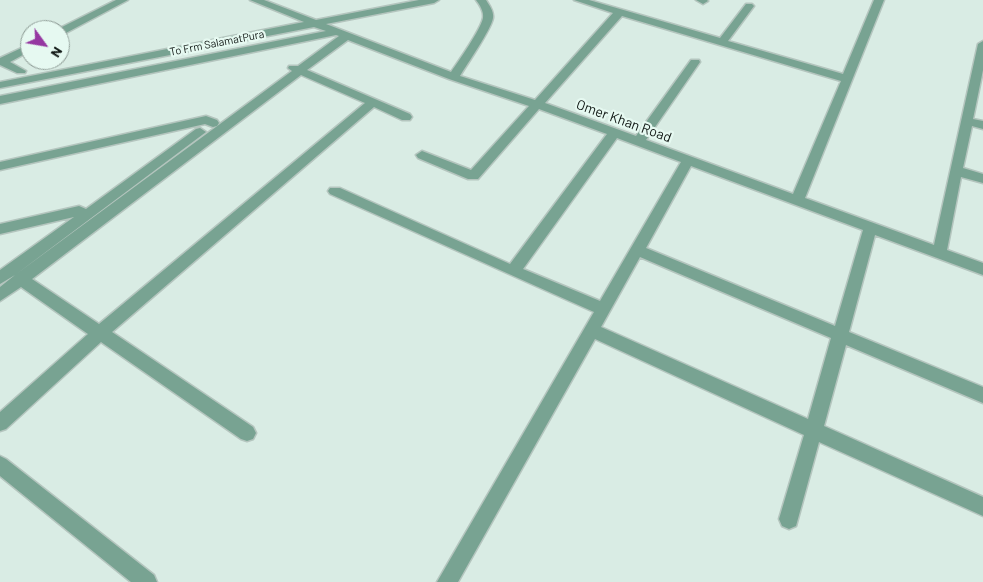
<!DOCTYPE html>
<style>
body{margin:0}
#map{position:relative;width:983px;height:582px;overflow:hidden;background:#d9ece4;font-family:Barlow,sans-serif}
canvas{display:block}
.north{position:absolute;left:20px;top:20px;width:50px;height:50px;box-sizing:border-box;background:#e6f9f1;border:1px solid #909e98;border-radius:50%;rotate:122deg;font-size:14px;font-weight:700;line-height:20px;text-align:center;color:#0e1512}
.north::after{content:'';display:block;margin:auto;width:18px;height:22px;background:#9537a1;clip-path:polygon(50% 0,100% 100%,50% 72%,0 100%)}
</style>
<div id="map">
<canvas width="983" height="582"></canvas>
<div class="north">N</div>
</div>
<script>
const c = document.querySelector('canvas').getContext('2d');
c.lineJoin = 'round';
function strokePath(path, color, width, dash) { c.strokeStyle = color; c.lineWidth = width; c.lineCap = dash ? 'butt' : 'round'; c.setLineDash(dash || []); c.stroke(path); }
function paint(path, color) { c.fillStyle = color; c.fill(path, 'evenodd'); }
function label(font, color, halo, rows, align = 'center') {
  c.font = font + ' Barlow,sans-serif'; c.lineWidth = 4.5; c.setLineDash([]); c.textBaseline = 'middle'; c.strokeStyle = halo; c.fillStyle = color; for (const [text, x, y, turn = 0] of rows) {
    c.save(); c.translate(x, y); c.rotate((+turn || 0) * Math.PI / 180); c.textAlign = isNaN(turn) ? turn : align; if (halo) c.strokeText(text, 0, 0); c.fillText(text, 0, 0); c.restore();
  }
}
const street = new Path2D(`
 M116,0h12l-64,34 -4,1v-5h-4z
 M250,0h14l52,20 103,-20h20l-5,3 -108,21 125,48c7,-10 30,-43 32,-54 1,-6 -3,-13 -7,-18h10c3,5 8,11 7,18 -2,12 -26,46 -33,58l75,24 78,-87 -39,-13h15l131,38 26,-34h6l2,2 -26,35 115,33 31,-74h10l-79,198 129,47 44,-201 5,-3v29l-10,49 10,2v8l-11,-3 -9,42 20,6v9l-22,-6 -14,73 36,13v12l-108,-40 -26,97 134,55v16l-137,-58 -22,81 159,71v19l-164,-74 -23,84 -7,3 -7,-3 -3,-7 25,-84 -209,-96 -137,243h-21l157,-270 -264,-118 -2,-3 2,-3h10l170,76 97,-130 -68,-25 -61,70h-10l-50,-21 -2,-3 6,-4 49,19 58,-64 -80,-27 -101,-39 -41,30 103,44 2,3 -2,3h-8l-28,-13 -262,225 141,95 3,6 -3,6 -6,2 -6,-2 -140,-97 -95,87 -6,2v-19l88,-78 -67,-47 -21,14v-14l15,-12 -15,9v-14l74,-53 -74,17v-10l79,-18 7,3 110,-80 4,-1 6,4 -191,143 277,-204 -4,-3 1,-2h9l41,-30 -3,-1 -336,69v-8l326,-65 -12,-4 -314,61v-6l304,-60zM622,16l219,65 -48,113 -147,-54 54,-78 -1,-2h-8l-55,76 -91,-33zM301,75l64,28 -266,221 -67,-45zM617,138l64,24 -81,139 -77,-32zM691,166l172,64 -28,96 -189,-78zM640,257l191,81 -23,81 -207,-92z
 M696,0h11l1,1 -5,3z
 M30,44v7l-20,11 16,9 -1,2h-8l-17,-8v-7z
 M206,116l11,4 2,3 -2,3 -4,1 -8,-3 -205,46v-8z
 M0,456l6,3 148,116 3,7h-26l-131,-106z`);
strokePath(street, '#b4c5be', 3);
paint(street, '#78a392');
label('11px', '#0e1512', '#e6f9f1', [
 ["To Frm SalamatPura",217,43,-11]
]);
label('14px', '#0e1512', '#e6f9f1', [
 ["Omer Khan Road",624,121,20]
]);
</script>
